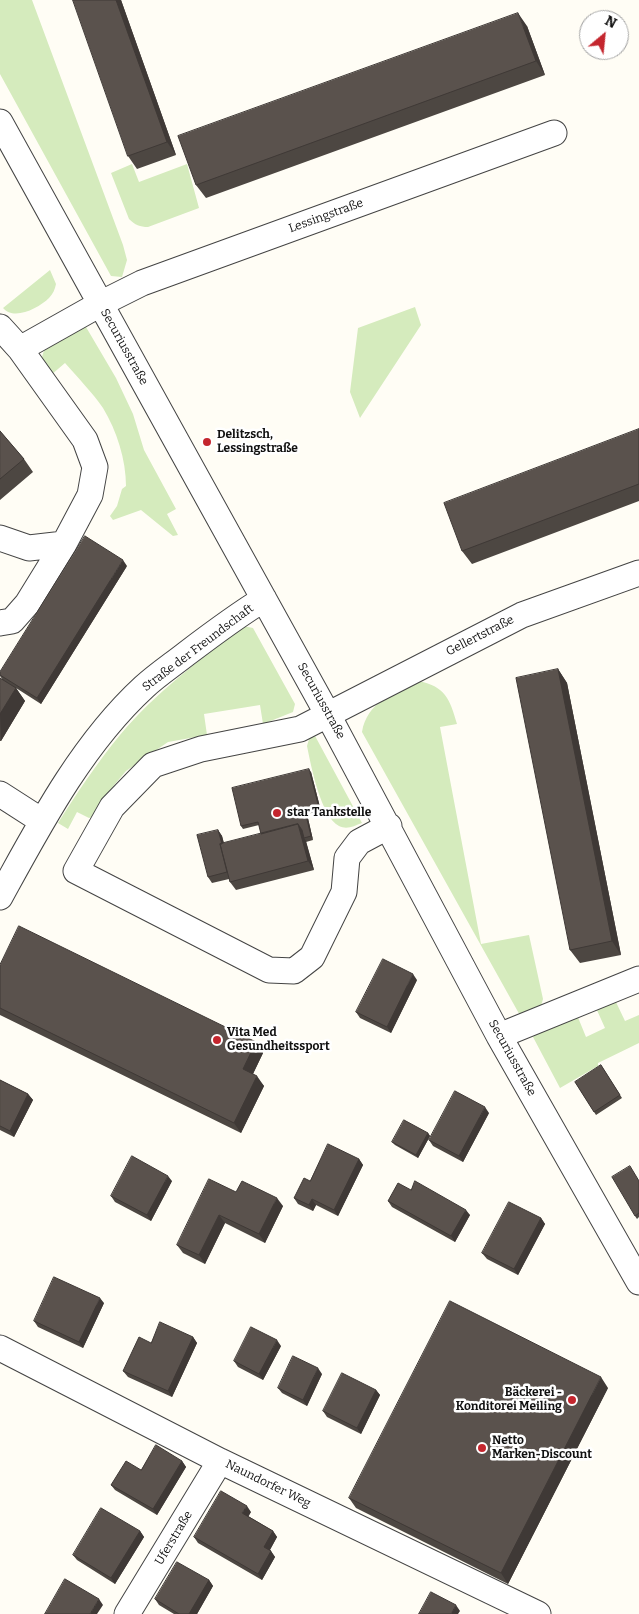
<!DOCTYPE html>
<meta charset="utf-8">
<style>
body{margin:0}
#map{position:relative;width:639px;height:1614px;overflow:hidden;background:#fffdf5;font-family:Bitter,serif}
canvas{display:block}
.north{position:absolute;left:579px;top:10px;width:50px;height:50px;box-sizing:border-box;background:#fff;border:1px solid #a0a0a0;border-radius:50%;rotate:28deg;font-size:14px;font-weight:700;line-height:20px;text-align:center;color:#111}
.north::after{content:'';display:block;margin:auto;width:18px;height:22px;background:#c4262e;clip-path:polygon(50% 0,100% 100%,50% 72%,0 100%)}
</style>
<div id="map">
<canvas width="639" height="1614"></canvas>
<div class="north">N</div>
</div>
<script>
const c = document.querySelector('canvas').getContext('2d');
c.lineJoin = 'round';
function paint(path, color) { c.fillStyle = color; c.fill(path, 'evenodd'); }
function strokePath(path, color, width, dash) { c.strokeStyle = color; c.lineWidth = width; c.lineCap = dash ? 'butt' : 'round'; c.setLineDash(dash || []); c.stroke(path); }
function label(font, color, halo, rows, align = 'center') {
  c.font = font + ' Bitter,serif'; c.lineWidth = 5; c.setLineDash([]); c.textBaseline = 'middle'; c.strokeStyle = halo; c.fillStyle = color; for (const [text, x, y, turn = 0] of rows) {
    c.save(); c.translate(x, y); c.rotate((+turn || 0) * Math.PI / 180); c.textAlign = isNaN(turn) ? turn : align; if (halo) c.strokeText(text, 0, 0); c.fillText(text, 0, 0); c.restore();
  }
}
paint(new Path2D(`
 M0,0h32l91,245 4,15 -5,17 -11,-1 -111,-202z
 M132,164l7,18 48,-18 12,44 -51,19c-8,0 -13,-2 -19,-8l-18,-46z
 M50,270l6,14c-1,5 -3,10 -7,14 -10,10 -35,23 -46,10z
 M415,307l6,18 -61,93 -10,-26 8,-64z
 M74,326l12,1 30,51 17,36 11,36 32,59 -9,5 11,21 -5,1 -32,-26 -28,10 -3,-4 7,-10 5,-17 4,-3c0,-26 -9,-55 -23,-78 -11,-16 -25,-30 -38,-45l-14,12c-23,-23 5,-36 23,-49z
 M243,626l10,2 42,76 -2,8 -30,12 -3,-19 -56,9 3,21 -39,7 -42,29 -16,19 -13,25 -8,3 -12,-6 -9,17 -10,-6c19,-30 39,-60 62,-88 35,-42 80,-75 123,-109z
 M418,681c27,5 32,18 39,43l-17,3 41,217 48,-9 14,64 -4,14 -17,6 -160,-287c5,-30 32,-39 56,-51z
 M314,734l48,89c-8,3 -15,7 -23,3 -18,-9 -28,-60 -32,-80l2,-7z
 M615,1000l10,21 14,-6v28l-41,20v3l-38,22 -27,-51 4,-4 40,-18 9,22 19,-9 -9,-20z`), '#d5ebbd');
const minor = new Path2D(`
 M0,122l328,593 171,321 140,246
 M0,327l20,22 80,-45 42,-21 412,-150
 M0,538l29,10 35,-4
 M0,623l12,-2 15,-17 37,-60 26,-49 5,-28 -10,-27 -65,-91
 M0,794l42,27
 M389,826l-30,16 -12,16 -3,34 -32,65 -18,14 -25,-1 -193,-99 36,-64 41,-42 48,-16 99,-20 222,-114 117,-42
 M0,897c40,-73 82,-153 144,-210 13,-12 28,-22 42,-33 25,-19 50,-38 78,-55
 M499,1036l140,-57
 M0,1348l220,113 318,153
 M127,1614l93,-153`);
strokePath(minor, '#444', 27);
strokePath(minor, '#fff', 25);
paint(new Path2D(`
 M73,0h48l55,155 -39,14 -9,-13z
 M527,26l18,49 -339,123 -10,-13z
 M639,429v72l-167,63 -10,-13z
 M0,431l24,28 9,13 -33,28z
 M127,566l-86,138 -25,-16 9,13 -24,40h-1v-63l3,2 -3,-4v-4z
 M558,669l9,14 54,272 -41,8 -10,-13z
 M311,772l10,39 -14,3 6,26 -7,2 8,28 -78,20 -6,-8 -1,-3 -17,4 -4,-6 10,-47 4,6 2,7 37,-9 -2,-9 -16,4 -2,-3z
 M0,965l256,77 7,11 -10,21 11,12 -23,47 -241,-118z
 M417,980l-26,53 -31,-15 -4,-6z
 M601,1065l21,33 -26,17 -21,-33z
 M0,1080l28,14 5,6 -19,37 -14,-7z
 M489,1113l-26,49 -30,-16 -4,-6z
 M428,1133l2,3 -12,22 -23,-13 -3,-3z
 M359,1159l4,6 -25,51 -22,-11 -3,6 -15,-7 -4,-6 16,-17z
 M172,1181l-21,40 -36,-19 -4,-6z
 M639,1181v36l-2,2 -2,-3z
 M411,1190l59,25 -15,27 -63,-35 -4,-6z
 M236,1192l47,14 -18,37 -40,-20 -20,41 -22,-11 -6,-8z
 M541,1218l4,6 -27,51 -31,-16 -5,-6z
 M104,1303l-21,45 -45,-21 -4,-6z
 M193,1337l4,6 -25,54 -44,-20 -5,-6 28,-28z
 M281,1346l-18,34 -25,-13 -4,-6z
 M322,1374l-15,32 -25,-13 -4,-5z
 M608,1388l-100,196 -152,-76 -7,-10z
 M376,1390l4,5 -19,39 -34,-17 -4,-6z
 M182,1461l4,6 -29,48 -42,-25 -4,-5 30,-15z
 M251,1512l-3,4 25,15 4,6 -7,13 5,7 -13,23 -64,-37 -4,-6z
 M140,1531l4,6 -29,47 -38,-24 -4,-5z
 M209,1580l4,6 -16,28h-23l-15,-9 -4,-6z`), '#4d4742');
paint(new Path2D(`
 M116,0h5l55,155 -9,-13z
 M518,13l9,13 18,49 -9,-14z
 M123,560l4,6 -86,138 -4,-6z
 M558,669l9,14 54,272 -9,-14z
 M16,688l9,13 -24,40 -1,-27z
 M309,769l2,3 10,39 -2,-3z
 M305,811l2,3 6,26 -2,-4z
 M298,824l6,9v5l2,3 8,29 -6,-9z
 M218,830l4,6 10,42 -4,-6z
 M413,974l4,6 -26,53 -4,-6z
 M256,1042l7,11 -13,27 -7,-11z
 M257,1076l7,10 -23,47 -7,-10z
 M28,1094l5,6 -19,37 -4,-6z
 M485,1107l4,6 -26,49 -4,-6z
 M428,1133l2,3 -12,22 -2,-3z
 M359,1159l4,6 -25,51 -4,-6z
 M168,1176l4,5 -21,40 -4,-6z
 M277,1198l6,8 -18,37 -6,-9z
 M312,1199l4,6 -3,6 -4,-6z
 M466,1210l4,5 -15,27 -4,-6z
 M219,1215l6,8 -20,41 -6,-9z
 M541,1218l4,6 -27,51 -4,-6z
 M100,1298l4,5 -21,45 -4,-6z
 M193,1337l4,6 -25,54 -4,-6z
 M277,1340l4,6 -18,34 -4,-6z
 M318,1368l4,6 -15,32 -4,-6z
 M601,1377l7,11 -100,196 -7,-11z
 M376,1390l4,5 -19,39 -4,-6z
 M182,1461l4,6 -29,48 -4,-6z
 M247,1506l4,6 -4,7 -5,-6z
 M140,1531l4,6 -29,47 -4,-6z
 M273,1531l4,6 -9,16 -4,-6z
 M271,1551l4,6 -13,23 -4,-6z
 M209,1580l4,6 -16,28h-8z
 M99,1599l4,6 -6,9h-7z
 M456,1605l4,6 -2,3h-7z`), '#3f3936');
const building = new Path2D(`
 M73,0h43l51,142 -39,14z
 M518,13l18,48 -340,124 -18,-49z
 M639,429v55l-177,67 -18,-48z
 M0,431l24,28 -24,20z
 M85,536l38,24 -86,138 -37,-23v-3z
 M558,669l54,272 -42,9 -54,-272z
 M0,678l16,10 -16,26z
 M309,769l10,39 -14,3 6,25 -7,2 -2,-8 -4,-6 -37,10 -3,-12 -17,4 -9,-38z
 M298,824l10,37 -78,21 -10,-38z
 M218,830l4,14h-2l7,28 -19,5 -11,-42z
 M19,926l237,116 -13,27 14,7 -23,47 -234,-115v-43z
 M383,959l30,15 -26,53 -31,-15z
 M601,1065l19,30 -26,17 -19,-30z
 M0,1080l28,14 -18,37 -10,-5z
 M455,1091l30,16 -26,49 -30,-16z
 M404,1120l24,13 -12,22 -24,-13z
 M328,1144l31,15 -25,51 -22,-11 -3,6 -15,-7 10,-20 6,3z
 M132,1156l36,20 -21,39 -36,-19z
 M630,1166l9,15v32l-4,3 -23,-39z
 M209,1179l27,13 6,-11 35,17 -18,36 -40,-19 -20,40 -22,-10z
 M415,1181l51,29 -15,26 -63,-35 10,-18 13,7z
 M509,1202l32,16 -27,51 -32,-16z
 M54,1277l46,21 -21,44 -45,-21z
 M450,1301l151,76 -100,196 -152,-75z
 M160,1322l33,15 -25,54 -45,-20 16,-34 12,6z
 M251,1327l26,13 -18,34 -25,-13z
 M293,1356l25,12 -15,32 -25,-12z
 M342,1373l34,17 -19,38 -34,-17z
 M156,1445l26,16 -29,48 -42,-24 15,-24 15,9z
 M221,1491l26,15 -5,7 31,18 -9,16 7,4 -13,23 -64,-37z
 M101,1508l39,23 -29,47 -38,-23z
 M177,1562l32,18 -20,34h-10l-24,-15z
 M65,1579l34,20 -9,15h-45z
 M431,1592l25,13 -5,9h-32z`);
paint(building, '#5a524d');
strokePath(building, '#3f3936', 1);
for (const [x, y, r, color] of [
 [207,442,5,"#c4262e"],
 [277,813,5,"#c4262e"],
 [217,1040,5,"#c4262e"],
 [572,1400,5,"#c4262e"],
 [482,1448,5,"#c4262e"]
]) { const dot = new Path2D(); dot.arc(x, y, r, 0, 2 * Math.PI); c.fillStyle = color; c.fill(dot); strokePath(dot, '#fff', 2); }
label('12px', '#111', '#fff', [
 ["Lessingstraße",326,216,-20],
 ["Securiusstraße",124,347,61],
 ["Gellertstraße",480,636,-27],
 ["Straße der Freundschaft",198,648,-37],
 ["Securiusstraße",321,701,61],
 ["Securiusstraße",512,1058,61],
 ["Naundorfer Weg",268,1484,26],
 ["Uferstraße",174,1538,-59]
]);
label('bold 12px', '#111', '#fff', [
 ["Delitzsch,",217,435],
 ["Lessingstraße",217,449],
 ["star Tankstelle",287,813],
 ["Vita Med",227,1033],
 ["Gesundheitssport",227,1047],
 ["Bäckerei -",562,1393,"right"],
 ["Konditorei Meiling",562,1407,"right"],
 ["Netto",492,1441],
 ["Marken-Discount",492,1455]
], 'left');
</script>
